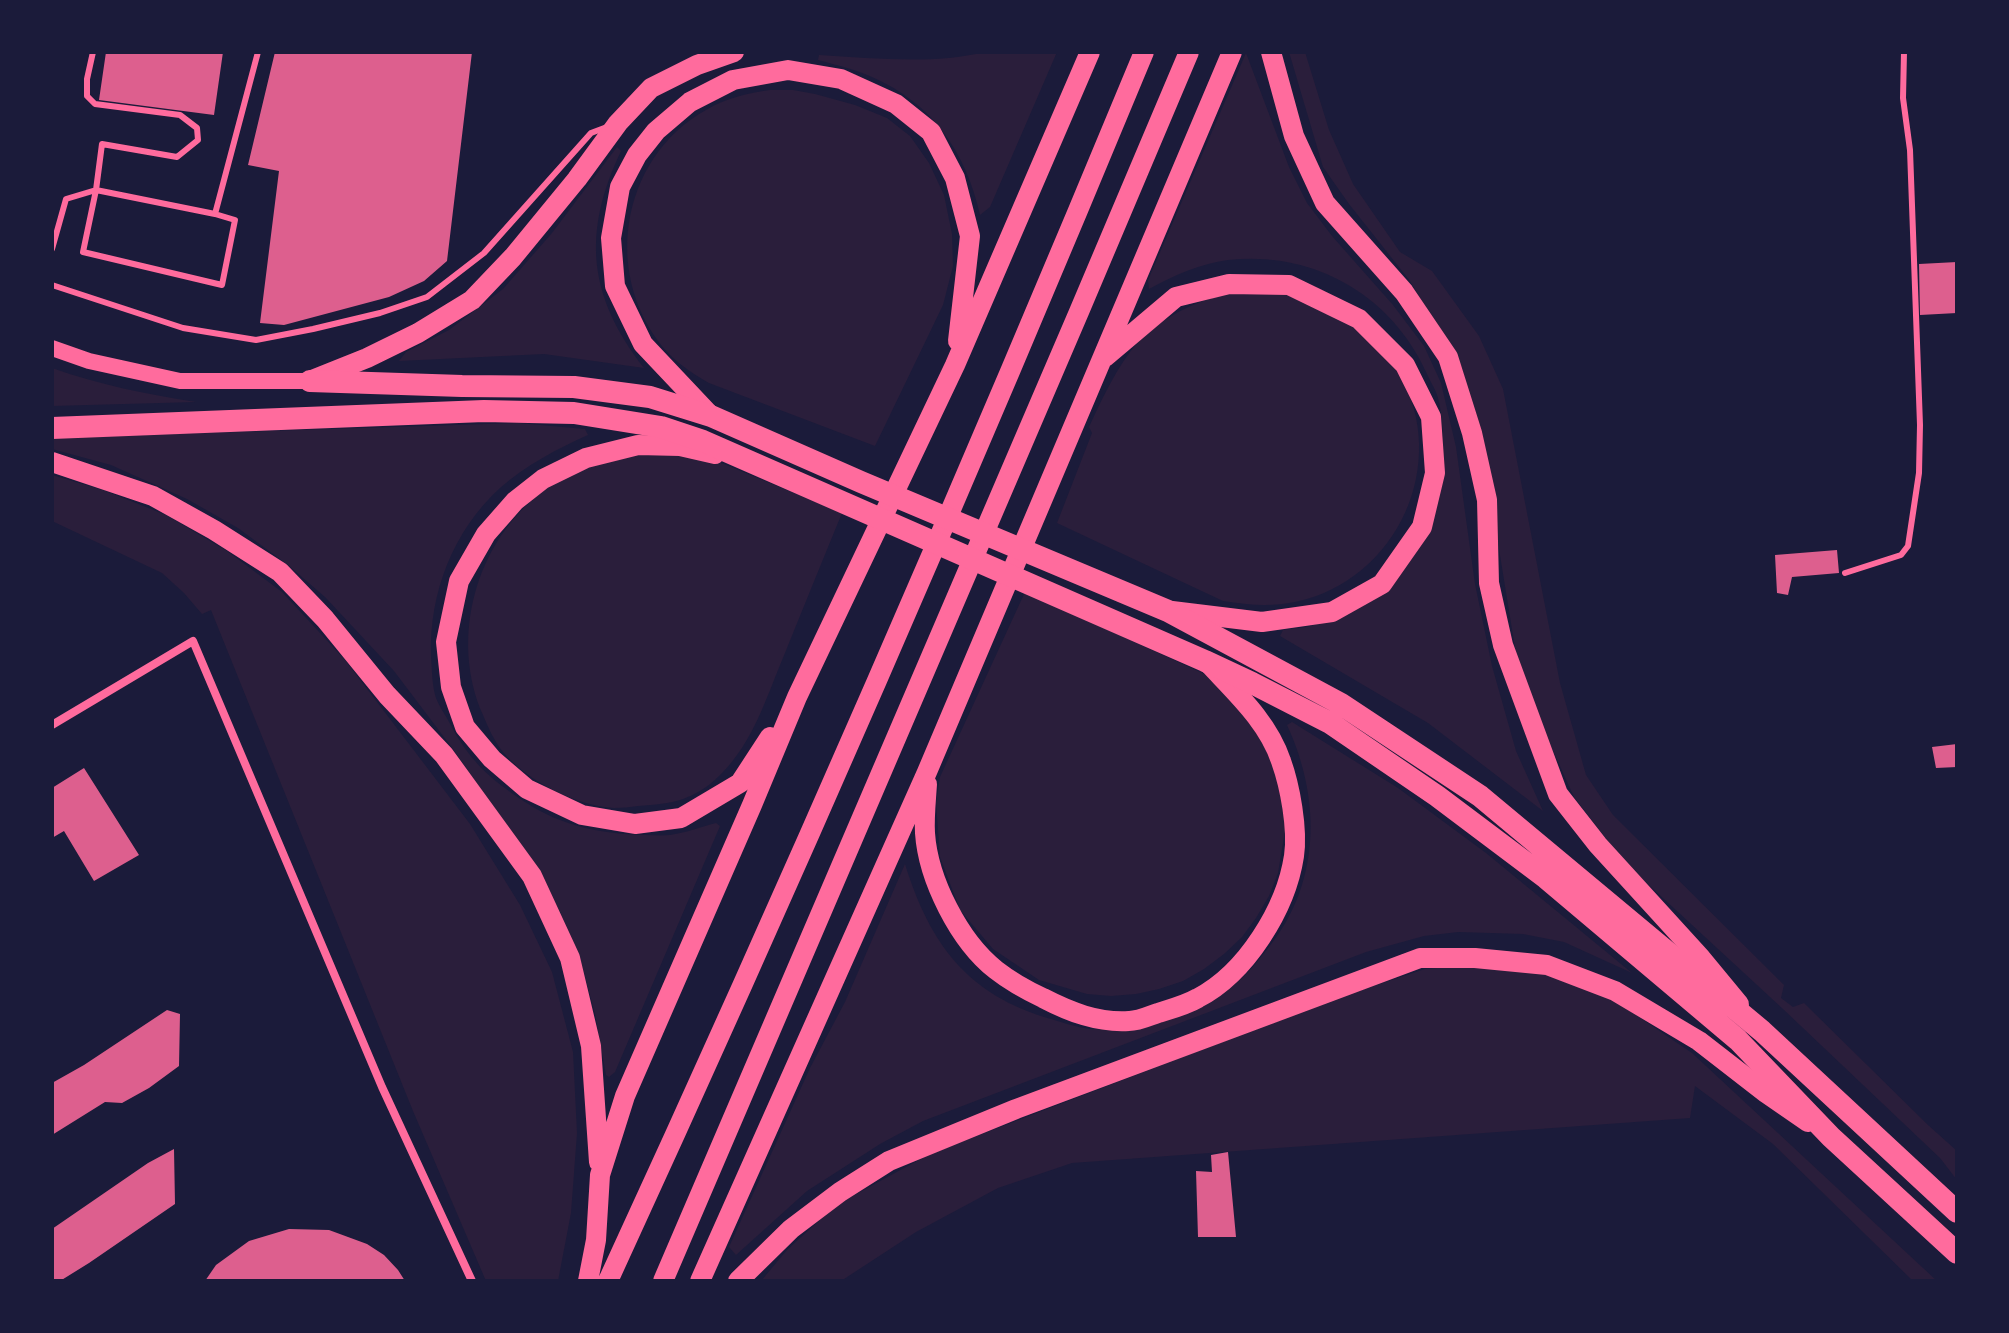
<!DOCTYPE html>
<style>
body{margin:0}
#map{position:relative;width:2009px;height:1333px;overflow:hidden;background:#1b1b3a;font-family:"Noto Sans",sans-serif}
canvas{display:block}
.frame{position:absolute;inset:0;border:54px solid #1b1b3a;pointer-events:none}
</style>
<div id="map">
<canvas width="2009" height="1333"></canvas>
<div class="frame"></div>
</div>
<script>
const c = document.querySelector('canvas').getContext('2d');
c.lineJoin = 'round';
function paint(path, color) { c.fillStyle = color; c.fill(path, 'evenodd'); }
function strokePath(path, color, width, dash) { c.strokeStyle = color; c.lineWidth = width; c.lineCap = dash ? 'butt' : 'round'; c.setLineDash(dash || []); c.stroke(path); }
paint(new Path2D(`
 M985,52h72l-67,155 -10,8c-14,-63 -48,-112 -108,-138 -17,-8 -36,-12 -54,-17l1,-5c55,3 112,10 166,-3z
 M1289,52h16l24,78 24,54 47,68 32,19 47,65 24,53 57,294 26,92 27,40 171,170 -3,13 12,9 11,-4 124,122 29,26v29l-17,-22 -157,-149 -158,-146 -51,-66 -41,-90 -17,-53 -33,-204 -21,-82 -52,-87 -61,-77 -26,-37z
 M1246,53l43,114 18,36 25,33 61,69 31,41 17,37 15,64 19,137 17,82 24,85 27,60 -115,-88 -148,-87 3,-6c12,-2 25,-2 36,-7 13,-6 43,-35 56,-46 13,-10 42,-30 49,-43 17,-29 18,-56 19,-88 0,-15 -1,-33 -5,-48 -2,-8 -7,-15 -10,-22 -34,-79 -113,-126 -200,-116 -28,4 -54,15 -79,29l-1,-9z
 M770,90h23l22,4 40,11 32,13 23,18 19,27 15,32 8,39 1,32 -10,39 -68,141 -166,-63c-14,-8 -28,-17 -40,-29 -68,-73 -51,-195 37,-244 20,-12 42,-17 64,-20z
 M617,147l4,4c-39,82 -33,145 23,217l-100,-14 -145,7 7,-9 43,-22 54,-41 49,-56z
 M1260,290c20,2 53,6 71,16 10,6 19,16 28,23 8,6 17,12 24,19 7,6 11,17 16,25 52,90 -2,208 -104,229 -24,5 -48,3 -72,-1l-166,-78 35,-90 -3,-6c12,-26 24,-52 41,-75 22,-29 59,-49 93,-57 12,-3 25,-3 37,-5z
 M52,368c47,17 95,26 144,34l-144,4z
 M518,423l67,6 3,6c-31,14 -62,30 -88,53 -47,43 -71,105 -69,168 1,14 1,30 5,42 3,8 8,15 12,22 20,39 40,58 77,82 36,24 77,32 120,33 8,0 17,1 25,0 15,-2 31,-8 46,-12l4,3 -105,246 -6,5 -3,-2 -11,-61 -16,-60 -19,-42 -31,-55 -79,-112 -56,-74 -69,-74 -37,-32 -50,-37 -51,-29 -76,-34 -59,-16v-11z
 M643,453l54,3 27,8 118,49c-19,46 -38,93 -57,140 -18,42 -31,89 -65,122 -25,25 -48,29 -82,31 -8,1 -16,2 -24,2 -37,-2 -87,-27 -111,-56 -9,-11 -15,-25 -20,-37 -34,-77 -7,-173 59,-223 33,-26 61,-30 101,-39z
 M52,475l51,15 63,25 61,36 55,41 63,68 125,164 50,81 32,67 21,80 4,81 -6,80 -13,68h-72l-73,-170 -202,-501 -9,4 -18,-21 -22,-20 -110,-52z
 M1025,592l186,85 19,15 42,60 14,73 -8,48 -9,23 -13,22 -14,19 -18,17 -20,15 -21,12 -24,8 -23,5 -25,2 -24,-2 -48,-14 -46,-31 -33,-39 -20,-53 -4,-55 4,-25z
 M1292,722l106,66 88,65 146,120 -68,-31 -41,-8 -65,-2 -34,4 -58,16 -443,169 -43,23 -73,47 -71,64 -7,-8 81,-179 35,-66 60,-138c25,80 62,131 146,155 17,5 35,12 53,10 15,-1 47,-15 63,-21 16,-5 31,-10 46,-16 5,-1 13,-3 17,-6 14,-7 25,-22 35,-34 56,-66 57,-151 22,-227z
 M1483,964l63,10 65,24 81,55 245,228h-24l-140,-137 -78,-58 -5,32 -618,45 -74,25 -82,44 -75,49h-80l26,-31 49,-45 94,-51 401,-154 94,-31z`), '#2a1e3b');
paint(new Path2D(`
 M106,52h117l-9,63 -115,-15z
 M275,52h197l-25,209 -23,20 -35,16 -105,28 -24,-2 19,-152 -31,-6z
 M1957,262v51l-37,2 -1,-51z
 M1837,550l2,23 -47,4 -4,18 -11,-2 -2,-38z
 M1957,744v23l-21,1 -4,-21z
 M84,768l55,87 -45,26 -30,-50 -12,7v-50z
 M167,1010l13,4 -1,52 -30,22 -27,15 -17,-1 -53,33v-52l32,-18z
 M174,1149l1,55 -86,59 -29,18h-8v-52l96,-66z
 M1228,1152l8,85h-38l-2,-66 16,1 -1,-17z
 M289,1229l40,1 38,14 17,11 14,15 7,11h-200l11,-16 33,-24z`), '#dd5f8e');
strokePath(new Path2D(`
 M96,190l119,24 20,6 -13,65 -139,-33z
 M215,214l43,-162
 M52,249l14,-50 30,-9 6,-46 75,13 21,-17 -1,-12 -17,-13 -85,-11 -8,-8v-17l6,-27
 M52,285l131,43 73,12 57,-11 67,-16 47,-16 57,-44 107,-120 16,-6
 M1845,573l56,-18 7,-9 11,-73 1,-48 -10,-275 -7,-52 1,-46`), '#ff6b9d', 6);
strokePath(new Path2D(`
 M52,725l141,-84 189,446 90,194`), '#ff6b9d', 8);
strokePath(new Path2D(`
 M52,348l37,13 91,20h130`), '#ff6b9d', 16);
strokePath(new Path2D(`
 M1271,52l23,84 31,67 79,89 44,65 24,76 15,67 2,83 14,62 55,149 40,51 103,113 38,46
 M1105,357l71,-60 53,-13 60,1 70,34 46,46 26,52 4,56 -13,54 -40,57 -50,28 -70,10 -90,-11
 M312,380l55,-22 51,-25 54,-33 41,-43 64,-78 41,-56 33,-35 46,-23 37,-13
 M711,416l-68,-72 -28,-58 -4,-48 9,-51 17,-32 19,-24 34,-29 43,-22 55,-10 53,9 55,25 35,28 24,46 15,58 -12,105
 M715,454l-35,-8 -42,-1 -52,13 -43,21 -28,22 -29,33 -27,47 -13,61 5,45 14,40 27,32 35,30 55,26 53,9 46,-6 59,-35 30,-46
 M52,462l101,34 61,34 66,42 45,47 62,76 57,60 88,121 38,82 21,88 8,116
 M927,784c-1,16 -3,33 -2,49 3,46 34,108 71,137 14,11 30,20 47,28 27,14 55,25 86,23 10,0 20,-5 29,-8 13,-4 28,-8 40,-15 48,-25 88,-89 96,-142 4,-27 -4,-70 -13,-95 -13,-39 -45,-68 -72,-97
 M588,1281l8,-41 4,-65 25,-79 127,-291 45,-108 158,-332 135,-313
 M608,1281c187,-406 365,-816 536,-1229
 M663,1281c173,-411 354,-818 526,-1229
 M700,1281l227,-509 305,-720
 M738,1281l53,-52 49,-37 49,-31 127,-52 404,-151h55l72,7 68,26 84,50 67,52 42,29`), '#ff6b9d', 20);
strokePath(new Path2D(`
 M310,381l152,5 112,1 76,10 61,19 150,66 307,129 173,93 139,92 282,235 195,181
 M52,428l432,-17 90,2 87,14 42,14 502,220 47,22 78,40 107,73 109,82 192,162 93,97 126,116`), '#ff6b9d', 22);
</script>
